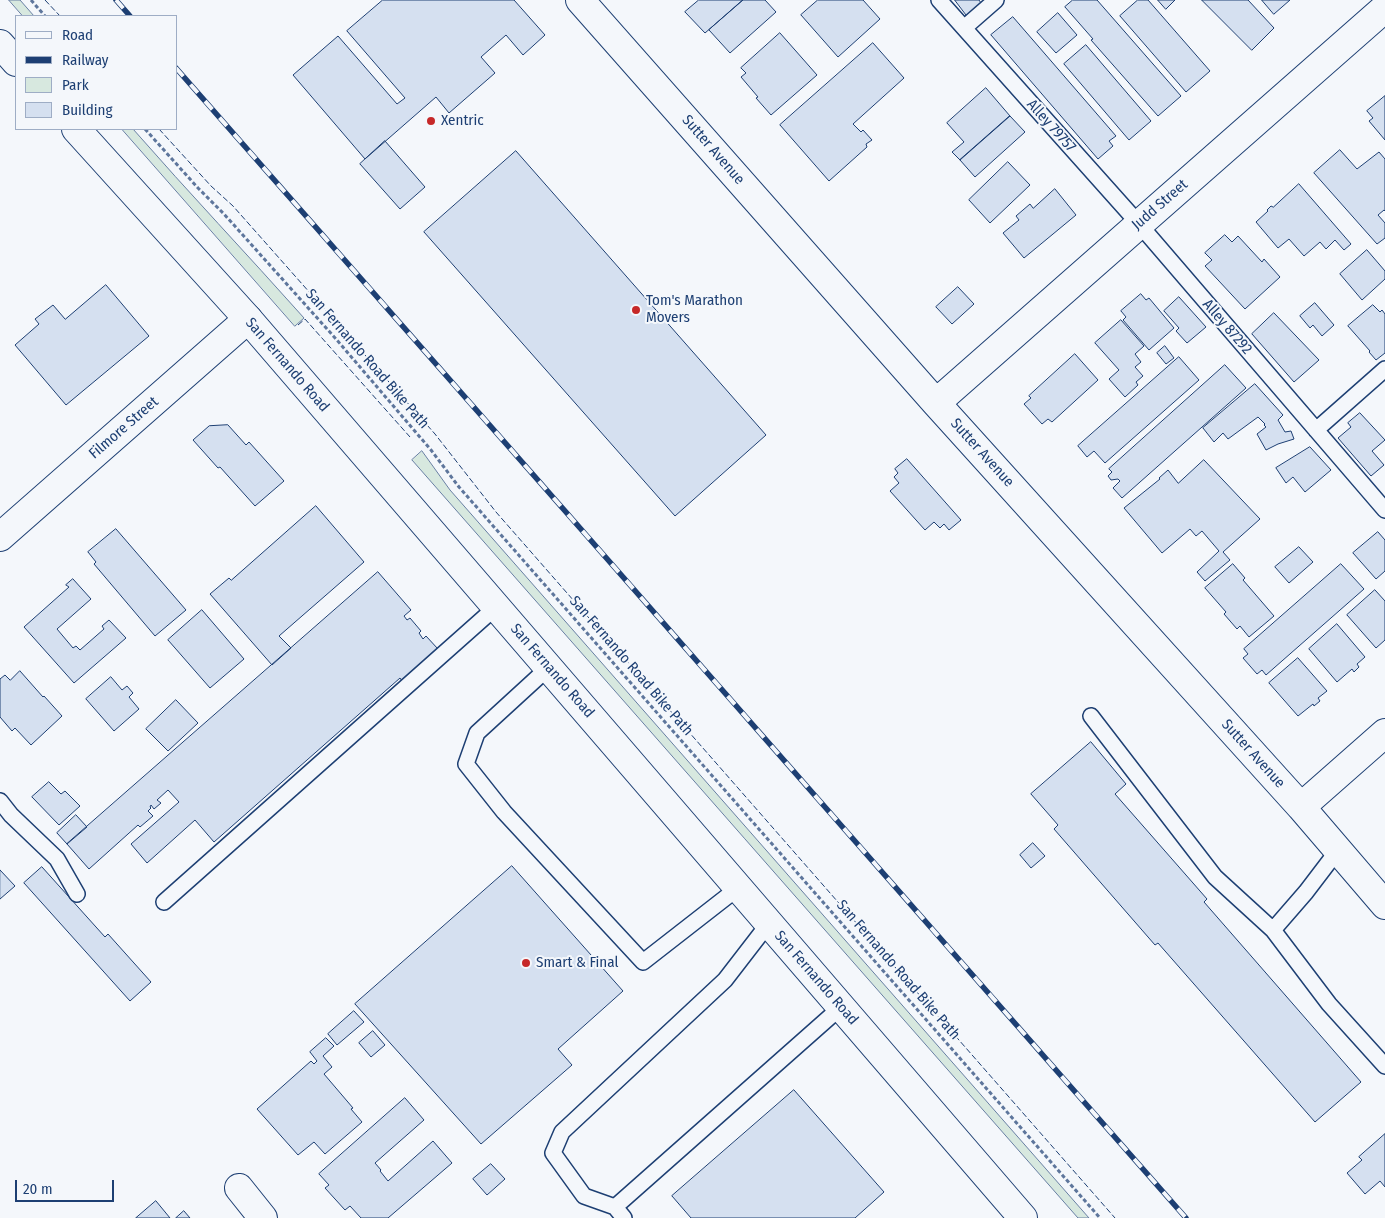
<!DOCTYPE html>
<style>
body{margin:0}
#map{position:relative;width:1385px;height:1218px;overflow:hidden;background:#f4f7fb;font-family:"Fira Sans Condensed",sans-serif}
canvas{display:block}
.legend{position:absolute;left:15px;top:15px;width:162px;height:115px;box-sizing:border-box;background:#f4f7fb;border:1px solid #9eadc5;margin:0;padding:6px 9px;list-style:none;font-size:15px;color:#1d3f73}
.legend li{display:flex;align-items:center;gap:10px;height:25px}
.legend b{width:25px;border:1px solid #9eadc5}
.scale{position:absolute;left:15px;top:1180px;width:99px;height:22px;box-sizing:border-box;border:2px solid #1d3f73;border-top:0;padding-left:6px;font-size:15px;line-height:18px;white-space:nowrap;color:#1d3f73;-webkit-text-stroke:4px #f4f7fb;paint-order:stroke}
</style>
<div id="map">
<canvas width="1385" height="1218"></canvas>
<ul class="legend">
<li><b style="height:6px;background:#f4f7fb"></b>Road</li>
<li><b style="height:6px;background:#1d3f73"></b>Railway</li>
<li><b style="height:14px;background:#d7e8df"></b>Park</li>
<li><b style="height:14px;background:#d5e0f0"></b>Building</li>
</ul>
<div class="scale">20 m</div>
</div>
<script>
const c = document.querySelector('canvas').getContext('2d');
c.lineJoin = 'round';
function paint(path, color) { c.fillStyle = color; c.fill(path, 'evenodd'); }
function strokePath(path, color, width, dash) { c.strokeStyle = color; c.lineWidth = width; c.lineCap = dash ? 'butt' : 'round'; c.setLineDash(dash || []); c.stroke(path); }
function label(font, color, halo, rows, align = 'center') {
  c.font = font + ' "Fira Sans Condensed",sans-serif'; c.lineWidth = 4; c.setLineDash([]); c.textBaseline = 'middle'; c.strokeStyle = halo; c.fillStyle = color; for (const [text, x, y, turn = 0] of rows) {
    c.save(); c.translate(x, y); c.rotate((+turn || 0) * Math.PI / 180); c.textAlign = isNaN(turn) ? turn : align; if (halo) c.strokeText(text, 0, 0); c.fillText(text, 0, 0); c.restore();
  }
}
const green = new Path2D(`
 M9,0h11l14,16h-11z
 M122,129h11c56,64 114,125 171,189l-9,8z
 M422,451l28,39 639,728h-11l-666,-758z`);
paint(green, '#d7e8df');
strokePath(green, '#687fa3', 1);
const building = new Path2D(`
 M383,0h131l31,35 -22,20 -17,-20 -25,22 14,16 -46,40 -13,-16 -71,62 -72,-84 45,-39 59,68 8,-6 -58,-67z
 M699,0h44l-38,33 -20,-21z
 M743,0h22l11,12 -46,41 -21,-23z
 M818,0h45l17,19 -42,38 -37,-42z
 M955,0h24l4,6 -15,11z
 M1073,0h24l84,96 -23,20 -67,-76 2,-1 -28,-32z
 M1138,0h10l62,71 -24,21 -66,-76z
 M1158,0h17l-9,9z
 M1202,0h46l26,28 -22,22z
 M1262,0h28l-16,14z
 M1058,13l19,22 -21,18 -19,-21z
 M1013,17l103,119 -7,5 4,5 -15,13 -107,-124z
 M780,33l37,42 -46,40 -15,-17 2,-1 -17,-20 5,-4 -5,-5z
 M873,43l31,35 -51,46 8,8 2,-2 9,10 -6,4 1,3 -38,34 -49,-56z
 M1086,45l65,76 -22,19 -65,-76z
 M986,88l24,28 -50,44 -8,-8 12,-10 -17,-19z
 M1385,96v44l-16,-19 4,-3 -6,-7z
 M1010,116l15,16 -50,45 -15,-17z
 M385,141l40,46 -25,22 -40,-45z
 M1340,150l17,19 22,-17 6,7v52l-1,-1 -6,5 7,8v15l-8,6 -63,-71z
 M516,151l250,284 -91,81 -251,-284z
 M1008,162l22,23 -40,38 -21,-23z
 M1299,184l52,60 -7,6 -9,-10 -9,9 -6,-7 -16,14 -15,-17 -11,9 -22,-26 12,-11 -1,-1 4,-4 2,1z
 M1055,189l21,26 -52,43 -21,-25 16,-13 -3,-4 14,-12 3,4z
 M1225,235l7,7 6,-6 24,26 2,-3 16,18 -35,32 -40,-43 7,-6 -7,-7z
 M1367,250l18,21v8l-23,21 -22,-26z
 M106,285l43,51 -83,69 -51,-60 24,-21 -4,-5 18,-14 12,14z
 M958,287l16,17 -22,20 -16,-17z
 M1141,294l5,6 3,-2 25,30 -25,22 -26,-30 3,-3 -5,-6z
 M1179,297l27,30 -19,16 -11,-12 3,-3 -15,-17z
 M1315,303l19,22 -12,11 -9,-11 -3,3 -10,-12z
 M1373,305l7,7 2,-2 3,4v39l-9,7 -7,-8 1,-1 -22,-25z
 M1274,313l45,47 -25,22 -42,-48z
 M1121,320l23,26 -9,8 6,8 -6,5 8,9 -7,6 2,3 -13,12 -16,-18 10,-9 -24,-27z
 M1165,346l9,12 -8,6 -9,-11z
 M1075,354l23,26 -46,42 -4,-3 -6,5 -18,-20 7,-6 -2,-2z
 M1179,357l20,23 -94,83 -11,-12 -7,6 -9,-11z
 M1225,365l21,23 -124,110 -9,-10 7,-7 -2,-2 -7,1 -3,-4 4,-4 -3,-3z
 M1255,384l28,31 -5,5 7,12 6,-1 3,8 -16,5 -12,6 -9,-16 9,-7 -2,-2 1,-1 -7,-7 -30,22 -5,-6 -9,9 -11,-14z
 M1360,413l25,27 -13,11 12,14 -13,11 -33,-38 13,-11 -3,-4z
 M228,425l18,20 3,-3 35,39 -29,25 -35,-39 -2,1 -25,-28 16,-14z
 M1310,447l21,23 -26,22 -12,-15 -7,6 -10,-15z
 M907,459l54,61 -12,10 -5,-6 -4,4 -6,-6 -9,8 -35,-39 9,-8 -5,-6 4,-4 -3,-4z
 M1204,460l56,59 -37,33 7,8 -25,21 -8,-9 22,-21 -17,-20 -6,5 -6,-7 -28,24 -38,-45 36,-29 -1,-1 9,-8 10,13z
 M316,506l48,56 -85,74 12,12 -19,17 -62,-71 19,-16 2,2z
 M116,529l70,81 -31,26 -61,-72 2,-2 -8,-10z
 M1378,532l7,8v31l-9,8 -23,-26z
 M1299,547l14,15 -24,21 -14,-16z
 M1233,564l12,14 -2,2 31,36 -25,21 -9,-11 -3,3 -13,-15 2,-2 -21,-24z
 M1341,564l23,25 -98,86 -4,-5 -5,4 -14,-16 5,-4 -4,-5z
 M378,572l33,38 -7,6 3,4 3,-2 11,13 -2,2 4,6 3,-3 12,13 -36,32 -2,-3 -186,164 -19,-22 -48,43 -16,-19 48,-42 -11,-12 -11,10 4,3 -7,6 -3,-4 -1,2 1,1 -3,3 5,5 -13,11 -2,-2 -49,44 -22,-25z
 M73,579l18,20 -34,30 16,19 3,-2 4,4 24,-21 -2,-3 7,-6 17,18 -52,45 -50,-56 45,-40 -3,-2z
 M1375,590l10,11v39l-9,8 -29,-33z
 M202,610l42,49 -34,29 -42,-48z
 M1337,624l28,33 -8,7 2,3 -5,5 -2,-3 -15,13 -28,-33z
 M1298,658l29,33 -9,7 2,3 -6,5 -1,-2 -15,12 -29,-33z
 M20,671l23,26 1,-1 18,20 -31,29 -16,-17 -3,3 -12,-14v-38l5,-4 5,5z
 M111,677l11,13 5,-4 6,7 -4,4 10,12 -25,22 -28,-32z
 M176,700l22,23 -30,28 -22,-22z
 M1091,742l35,42 -11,10 92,105 -3,3 157,180 -46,40 -157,-179 -3,2 -101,-116 4,-4 -27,-31z
 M49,782l12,12 4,-3 15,15 -21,19 -27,-28z
 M76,815l11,12 -20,17 -10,-11z
 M1033,843l12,13 -14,12 -11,-13z
 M512,866l111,125 -65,58 14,16 -91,79 -126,-140z
 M42,867l63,70 3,-3 43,48 -21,19 -106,-118z
 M0,870l15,16 -15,13z
 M354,1011l10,11 -27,23 -9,-11z
 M373,1031l12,14 -14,12 -12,-14z
 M326,1038l8,8 -11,10 9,11 -8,7 29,34 -2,1 11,13 -37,32 -11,-12 -16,13 -41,-46 54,-48 3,3 3,-3 -7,-9z
 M794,1090l90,102 -29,26h-164l-19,-22z
 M405,1098l19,22 -49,43 6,7 -1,1 8,10 45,-40 19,22 -64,55h-27l-11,-12 -5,4 -20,-22 4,-3 -10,-11z
 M1385,1134v53l-5,-6 -15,13 -18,-21 15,-13 -3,-3z
 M491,1164l14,15 -18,16 -14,-16z
 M156,1201l14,17h-34z
 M184,1211l6,7h-14z`);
paint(building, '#d5e0f0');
strokePath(building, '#1d3f73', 1);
const lane = new Path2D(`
 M939,0l200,224 246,286
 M964,28l32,-28
 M1316,430l69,-61
 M548,668l-71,65 -11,31 38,48 139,150 95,-74
 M1091,716l124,161 58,53 33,-38 32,-42
 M0,801l11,14 46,44 20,35
 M164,902l332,-295
 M1273,930l56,74 56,62
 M615,1207l-31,-11 -31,-43 9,-21 163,-152 44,-57
 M624,1218l-9,-11 226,-200`);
const street = new Path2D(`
 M580,0l356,403 365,404 84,98
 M936,403l449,-395
 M0,537l248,-218
 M1301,807l84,-74
 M239,1188l24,30`);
const primary = new Path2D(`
 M0,44l16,18
 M76,129l172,190 775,899`);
strokePath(lane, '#1d3f73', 18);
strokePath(street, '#1d3f73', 30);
strokePath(primary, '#1d3f73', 30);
strokePath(new Path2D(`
 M31,0l14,16
 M145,129l53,59 26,26 112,125 95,111 28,37 641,731`), '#5e769c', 3, [4, 2.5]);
strokePath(lane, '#f4f7fb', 15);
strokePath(street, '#f4f7fb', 28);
strokePath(primary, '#f4f7fb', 28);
const rail = new Path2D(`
 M116,0l14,16
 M176,68l1010,1150`);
strokePath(rail, '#1d3f73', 5.5);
strokePath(rail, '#f4f7fb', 4, [11]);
strokePath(new Path2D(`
 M45,0l15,16
 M159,129l52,57 22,20 202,228 61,78 619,706
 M298,325l7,-6 105,118`), '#1d3f73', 1, [6, 2.5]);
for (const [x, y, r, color] of [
 [431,121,5,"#c62828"],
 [636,310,5,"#c62828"],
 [526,963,5,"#c62828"]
]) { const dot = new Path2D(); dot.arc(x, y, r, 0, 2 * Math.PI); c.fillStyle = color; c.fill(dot); strokePath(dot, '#f4f7fb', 2); }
label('15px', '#1d3f73', '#f4f7fb', [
 ["Xentric",441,121],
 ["Tom's Marathon",646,301],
 ["Movers",646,318],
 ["Smart & Final",536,963]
], 'left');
label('15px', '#1d3f73', '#f4f7fb', [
 ["Alley 79757",1051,126,48],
 ["Sutter Avenue",713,150,49],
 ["Judd Street",1160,205,-41],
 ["Alley 87292",1227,327,49],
 ["San Fernando Road Bike Path",367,359,49],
 ["San Fernando Road",287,365,49],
 ["Filmore Street",124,428,-41],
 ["Sutter Avenue",982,453,48],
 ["San Fernando Road Bike Path",631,666,49],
 ["San Fernando Road",552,671,49],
 ["Sutter Avenue",1253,754,48],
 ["San Fernando Road Bike Path",898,970,49],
 ["San Fernando Road",816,978,49]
]);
</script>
